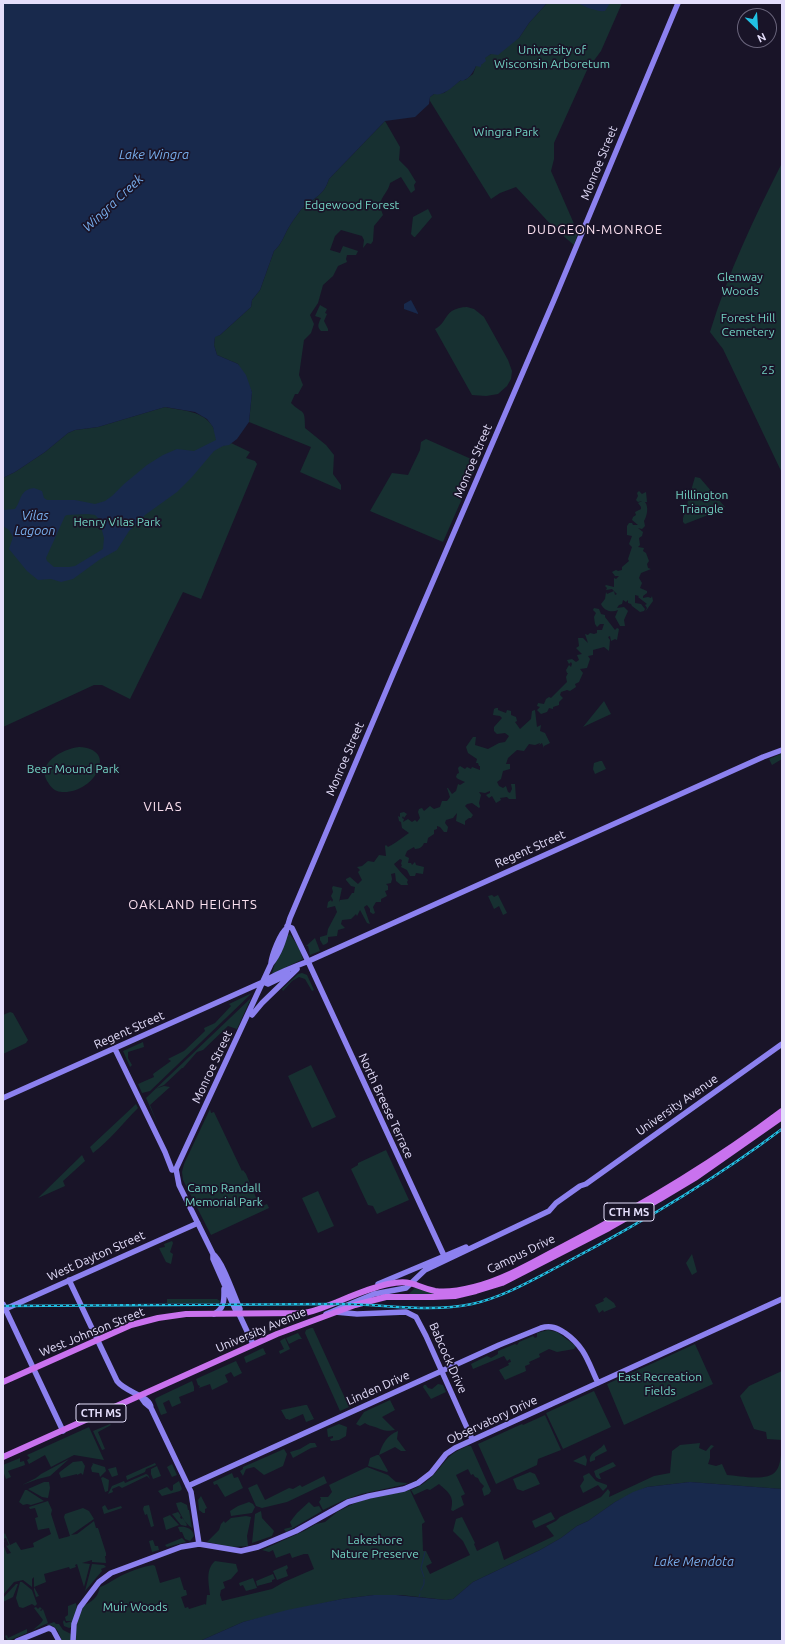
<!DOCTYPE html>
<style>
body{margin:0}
#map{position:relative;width:785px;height:1644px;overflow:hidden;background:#191428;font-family:Ubuntu,sans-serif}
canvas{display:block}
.frame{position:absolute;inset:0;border:4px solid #e4defb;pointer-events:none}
.north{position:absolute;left:737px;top:8px;width:40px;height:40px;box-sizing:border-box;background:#191428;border:1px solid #6a657c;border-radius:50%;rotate:155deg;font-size:11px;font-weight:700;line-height:16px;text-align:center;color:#e4defb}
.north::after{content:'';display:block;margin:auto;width:14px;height:18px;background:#21c1e4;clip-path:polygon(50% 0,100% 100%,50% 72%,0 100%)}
</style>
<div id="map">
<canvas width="785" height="1644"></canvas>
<div class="frame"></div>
<div class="north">N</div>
</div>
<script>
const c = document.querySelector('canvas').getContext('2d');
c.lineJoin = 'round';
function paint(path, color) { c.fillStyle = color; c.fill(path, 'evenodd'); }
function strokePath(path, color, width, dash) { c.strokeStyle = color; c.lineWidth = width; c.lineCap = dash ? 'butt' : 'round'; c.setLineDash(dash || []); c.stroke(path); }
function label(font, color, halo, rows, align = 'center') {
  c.font = font + ' Ubuntu,sans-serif'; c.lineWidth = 3.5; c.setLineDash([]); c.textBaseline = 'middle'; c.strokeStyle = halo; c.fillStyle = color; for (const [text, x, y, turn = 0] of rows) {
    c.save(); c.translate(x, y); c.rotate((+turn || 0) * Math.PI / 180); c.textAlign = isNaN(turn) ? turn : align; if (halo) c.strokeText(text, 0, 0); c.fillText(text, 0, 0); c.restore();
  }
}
paint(new Path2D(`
 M547,3h75l-21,48 -14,19 -33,73v16l-3,12 27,62 -4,12 -19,-16 -39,-42 -16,6 -9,6 -61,-98v-4l4,-3 10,-1 17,-13h4l8,-6 3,-8 5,-1 3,-7 35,-20 10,-15z
 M385,121l15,26 -1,13 9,9 8,13 -2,3 1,5 -4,3 -10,-16 -11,6c-1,8 -9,13 -10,22 0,3 2,7 3,10l-9,11 -1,15 -2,3 -4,-1 -4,5 1,-8 -2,-4 -21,-6 -6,6 -5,14 10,3 3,-7 15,5 -2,4h-9l-1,4 1,3 -9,4 -5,10 -10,9 -5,18 -8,12 4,9 -3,9 -7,7 -5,35 4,10 -5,9h-3l-4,9c12,12 14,4 14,25l21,17 8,10 -1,19 8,11v5l-41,-18 11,-25 -62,-25 3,-30 -14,-28 -21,-9 -3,-10 1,-9 5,-1 31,-28 1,-7 8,-10 14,-39c8,-7 10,-16 15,-24 3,-5 7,-11 11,-16 11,-13 23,-13 29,-32z
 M782,163v310l-59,-124 -13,-17c18,-59 44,-114 72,-169z
 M428,209l4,8 -17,20h-1l-3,-3 2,-17z
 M320,305l7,4 -2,4 2,1 -3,7 4,8v2h-7c-4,-4 -3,-7 0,-13l-6,-2z
 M467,307l7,2 10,8 24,43 4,11 -1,8 -4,7 -9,8 -12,2 -14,-1 -37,-66c13,-6 8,-21 32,-22z
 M165,407c17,4 38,3 48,20 3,6 4,14 6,20l12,-4 19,9 -4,6 9,3 2,3 -56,135 -18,-7 -53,107 -28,-14h-8l-91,42v-249l12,-6 30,-20 23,-19 7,-3 23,-3z
 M426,439l52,23 -35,80 -73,-31 22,-38 16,2 12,-25 1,-8z
 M695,477l5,1 25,29 -4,3 -36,14 -2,-2v-4z
 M639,491l3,3 4,-2 1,10h-2c4,5 2,14 -1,19l1,5 -3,3 -4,-1 5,4 -1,4 -3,2 1,7 -2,2 6,1 -1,3 3,2 3,8 -2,3 1,4 3,1 -10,4 -2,5 3,5 -2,5 7,3v2l-4,3v2l5,-1 3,1 1,-2 1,5 -8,11 2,-4 -2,-3 2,-1 -9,-7 1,-1 -4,-1v8l6,1 4,5 -1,2 -4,1 -8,-6 -1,-2 -3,-1v-3l-2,2 -3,-2 -1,4 -3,1 -2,3 7,-1 4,4 -4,9 1,6h-5l-5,-9 3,-7c-6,3 -14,1 -17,-6l4,-5 1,-7 1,2 7,-3 1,4 2,-1 -5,-5 -6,1 1,-2 -2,-2 1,-1 8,2v-9l2,1 3,-3h-4l-3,-4 4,-2 2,1 4,-1v-3l7,-6 -1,-2 4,-12 -3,-3 3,-8 -5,-1v-9l2,-3h3l1,2h5l-6,-5 1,-3 3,-2 -1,-3 6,-3v-2l-3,-4 4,-2 -4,1 -2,-2 2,-4 -1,-3z
 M594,608l5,1 2,5 4,1v2l10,13 2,-2 2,1 -2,11 -2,-1 -4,2 -1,-5 -2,1 2,3 -1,11 -5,-4 -11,3v5l-5,1 2,3 -3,9 -7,1 3,4 -4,9 -4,2 1,3 -6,4 -3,-1 -6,2 -1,3 3,3 -4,4v3l-6,2v2l-4,-1 -2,4 -6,2 -4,-4 3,-3 -3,-1 1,-3 6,1 2,-5 3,-2 2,1 16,-16 -1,-5 2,-4h-1l-1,-3 3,-5 2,2 1,-3 -1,-2 -2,2 -2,-4 5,-1 4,3 3,-2 -2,-5 5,-1 -6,-6 3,-2 -1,-8h5l5,5 -3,-9 3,1 2,-2 4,1 3,-1v-3h5l2,-6h-4l-3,3 -2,-3 -1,-7 2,-4 -3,-3z
 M604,701l7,13 -28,13z
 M496,708h2v2l8,3 1,-3 4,1v4l5,2 1,4 -2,1 5,7 11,-10 1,-8 3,-1 2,17 4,-2 -1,6 5,2 5,10 -6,3v2l-2,-5 -3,2 1,-2 -5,2 -6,-1 -5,7 -7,-1 -9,8 -2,6h4v5l-7,2 -2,8 -4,3 2,4 4,2 3,-2 2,6 2,1 2,-4 -1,-5h4l1,15h-7l-2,-2 -7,1 1,2 -5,3 -4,-7 -3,2 -3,-3 4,-2v-2l-5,2 -6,-1 2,3 -2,8 1,4 -1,1 -7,-5 -5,1 -2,2 8,9 -2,3h-2l-4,3v4l-9,-4 1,-8 -4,5 -7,2 -1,3 3,4 -1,5h-3l-4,-5 -3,-1v3l-3,1v4l-6,4 -1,5h-3c-1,3 -4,6 -9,6l-1,-2 -7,4 -2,5 4,2 -1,5h3l1,2 3,-3 1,3 8,2 -1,7 -7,-1 -1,3h-5l-3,-6 -6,-3 1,-2 -1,-1 1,-4 -2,-1 -6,5c5,7 9,10 14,16l-1,2 1,3h-7l-5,-4 -1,-8 -4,1 1,5 -1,4 -5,1 2,2v4l-3,1 2,5 -6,3v3h-5l-3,5 2,6 -2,1 -3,-2v-3l-3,-4 -3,2 6,17 -3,-1 -7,-13 -3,6 -1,-2 -5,5 -9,1 -1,4 4,4 -7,2 -1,6 -9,1v5l-2,2 -3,1 -3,-5v-3l7,-2 1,-6 9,-17 -2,-6 -8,2 1,-6 3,-2 1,2 1,-2 -2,-4 2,-4 -1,-4 1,-2 9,2 -3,14 1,-2 8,-1 4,-6h2l1,-6 -4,-1 -5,-6v-1l4,-2 8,7 4,-4 -4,-8 2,-2 -3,-3 5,-1 6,-5 6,1 5,-7 7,1 -1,-10 1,-1 2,2c9,-5 14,-9 21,-14l-7,-5 -1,-6 -2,-1 -1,-5 2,1v-4l4,-1 3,2 -3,4 -1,-2 -1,2 2,1 -1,3 5,-3 4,3 3,-2 2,2 3,-4 -2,-6 1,-3 3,-1 2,3 6,-5 4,3 6,-2 2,-6h5l3,-4 -3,-9h1l4,6 4,-3 2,-7 2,1 5,-3 -7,-3 -2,-2 1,-3 2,-1 -1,-5 2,-2 5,3 2,-2 4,2 1,-2 8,3v-4h-1l-1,-3h-2l1,-4 -9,-6 -2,-6 7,-10h3l-1,8 13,4 11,-6 6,-1 4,-6 -4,-3 -8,1 -3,-3v-4l8,-9 -2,-2 -7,-1 1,-6z
 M79,747c41,2 15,47 -17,45 -5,0 -10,-3 -13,-8 -15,-20 13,-35 30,-37z
 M781,754l1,5 -10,6 -3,-6z
 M600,761h2l4,8 -11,5 -2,-5 1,-6z
 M492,895l2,2 4,-2 9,18 -4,2 -4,-9 -5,3 -6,-13z
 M290,934l9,14 4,11 -31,15 2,-8 14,-31z
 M315,938l5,13 -10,4 -2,-9h-2z
 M302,973l5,2 7,15 -2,1 -7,-12 -6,-2 -7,4 -9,10 -1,-2 16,-15z
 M252,993l-102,98 -8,2 -4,-9 16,-7 -1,-3 18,-13 -3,-2 16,-8 21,-20 -1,-3 11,-5 16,-17 -2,-2z
 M251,998l-14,31 -9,-3 -25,24 -6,2 -14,16h-1l-18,17 -9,4 9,-3 6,1 -20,18 8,20 -12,-27z
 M10,1012l3,1 15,27 -2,3 -23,11v-39z
 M143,1042l1,5 -16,5v6l4,7 -2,2 -7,-16z
 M311,1065l25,52 -24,11 -24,-52z
 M136,1104l2,4c-15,15 -29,33 -45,45l-3,-6z
 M210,1109l1,4 3,-1 28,59 1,-1 3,4 14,33 7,-3 2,4 -58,27 -28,-55 -1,-8 2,-8z
 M386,1150l23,50 -32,14 -4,-8 -5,-1 -17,-36 7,-4v-2z
 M82,1155l3,6 -22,20 2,5 -27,12z
 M318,1191l16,35 -16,7 -16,-35z
 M172,1241l1,2 -3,9 3,2 -2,10 -5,-2 -7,-14 6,-1 -1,-3z
 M692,1254l5,18 -5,3 -6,-12z
 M416,1287l20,7 -28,1z
 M606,1297l8,6 2,4 -12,5 -1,-2 -4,3 -4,-8 9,-4 -1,-2z
 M167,1299h50l3,2 -1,2h-52z
 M311,1328h2l36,79 -9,4 -35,-78 1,-3z
 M548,1330l9,2 19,14 -2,3 -17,3 -8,-3 -10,5 1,3 -11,5 1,2 -5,2 1,5 -21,9 -6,-10 10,-5 -1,-2 3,-1 -1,-3 -3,2 -3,-5 -31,13 -2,-5 16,-8 4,2 7,-4v-3l17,-7 2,1 2,-3 14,-6 2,2 2,-1v-4z
 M298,1333l4,6h-3l-10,5 -3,-6z
 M285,1338l5,11 -10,5 -1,-3 5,-2 -4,-8z
 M695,1344l18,40 -89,41 -17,-41z
 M263,1348l3,6 -20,9 -2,-6z
 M236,1361l6,12 -8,4 -3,-5 -6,3 3,7 -16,8 -2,-6 -11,4 1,-2 -2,-1 -2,-6z
 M782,1371v118l-92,-7 -43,5 -32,15 -27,19 -11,5 -16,12 -21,12 -67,32 -20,17 -7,1 -45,-5h-27l-32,4 -99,23 -43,19h-124c-2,-12 3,-23 7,-35 5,-2 13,-7 15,-13 1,-2 1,-4 2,-6 6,-2 11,-6 17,-9 8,-5 27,-12 36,-13l2,1 5,17 20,-6 4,13h2l1,5 -6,2 4,11 3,-1 1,2 16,-5 1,1 1,-10h3c-1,-12 -5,-25 5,-34l21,3 2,7 -7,8 -8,3 2,6 -4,2 -1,5 2,6 50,-12 12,-7 30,-13 -6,-15h-4l-12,4 -2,-5 -14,5 -3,-8 -4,2 -7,-2 42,-19 12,-7 9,-2 12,-10 16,-8 11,-4 46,-10 15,32 -3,2 1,27h3l6,12 -6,3 4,8 40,-19 -7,-14 -10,-10 3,-12 6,-2 13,26 -1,1 3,7 21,-10 6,19 48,-23 2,-1 -8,-10 10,-5 4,-4 41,-20 7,-8 2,3 -1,5 45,-21 16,-3 2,-22 8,-6 20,-2 -1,5 7,3 5,-6 3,1 -4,4v8l-2,6 8,2 6,-2 5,11c13,1 41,7 49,-4 6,-7 5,-23 6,-31l-15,-1 -1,-7 -12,-3 -14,-33 9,-10z
 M192,1381l2,6v4l-15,6 2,6 -9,4 -3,-7 -6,3 4,10 -6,2 -6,-15 1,-2z
 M438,1384l5,1 3,7 -15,7 -8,-12 1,-2h2l2,3 4,1z
 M594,1391l17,36 -48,22 -17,-36z
 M390,1400l5,10 -13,7 13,13c-9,2 -12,0 -20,-3 -5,-2 -6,-1 -10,-4l-5,3 -4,-2 8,-12z
 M305,1405h2l7,14 -8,3 -3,-8 -14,6 -1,-1h-2l-5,-9z
 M545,1415l16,35 -23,9 -1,6 -41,19 -18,-40 44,-20 1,1z
 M110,1424l1,1 -13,7 7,17 -3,1 -9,-19z
 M339,1424l8,3 -1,9 -7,4 -8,1 -1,-2 3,-1v-2l-5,1 -1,-8z
 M89,1427l15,33 -30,-5 -23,12 -6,-12 -16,9 -2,-4 3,-2 -3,-3z
 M398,1431l-1,8 9,12h-5l-6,-4 -16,8c3,-11 8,-20 19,-24z
 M310,1443h5l2,4 -6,1 -18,10 -3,-6 10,-3z
 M604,1444l3,7 -12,6v3l-5,2c-2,-10 10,-11 14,-18z
 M468,1446h3l20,45 -2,3 -5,2 -2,-7 2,-3 -4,-4 -2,-4 -3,-1 -2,-3 -2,1 -3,-6 -12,6 9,19 -4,2 3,9 -11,6 -2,-1c4,-14 -3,-18 -12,-26l-9,6 -3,-1 -13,6 -3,-5c20,-8 25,-19 38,-33 6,-6 12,-8 19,-11z
 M284,1449l3,5 -4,12 -19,9 -10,-8 -8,2 -3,7 -3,-5 3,-2v-2z
 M377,1455h2l9,16 -1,1 -19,-6 2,-8z
 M585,1455l2,5 -1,6 -13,-5z
 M20,1458v4l4,-1 1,4 -17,6 3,6 -5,2 -3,-8v-6z
 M69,1459l-19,17 -12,3 -16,6 14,-7 5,-4z
 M82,1461l3,5 -2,9 -2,-2 -4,2v-1l-16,4 -2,-5 2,-2 12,-9z
 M613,1462l3,4 -17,8 2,5h-2l-3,-2 -2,-6z
 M92,1463l13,4 1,4 -6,6 -1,-4 -7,-1 -1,-4 2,-4z
 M155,1463l1,2 -10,4 -1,3 -18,8 -1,-4z
 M172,1464l5,11 -5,2 -5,-10z
 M157,1466l4,10 -8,3 -2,-5v-5z
 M116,1467l2,8 -6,2 -4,-8z
 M367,1467l21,8 8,7 10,1 1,1 -46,10 -17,6 -21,10 -4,-8 2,-3 -1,-2h8l4,-5 -3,-7z
 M530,1472l5,2 5,10 -17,7 -6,-2 -4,-10z
 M232,1473l2,5 4,-1 5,11 -18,9 -8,-13 -3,1 -1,-3z
 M589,1473l7,8 11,4v2l-4,4 -5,-6 -15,8 -3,-7 4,-6 -1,-4z
 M146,1474l2,1 2,4 -3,-3 -25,12 -3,-2 -7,3 1,3 -5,2 4,-8 12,-5 1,2z
 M324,1476l3,7 -40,19 -25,6 -6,-2 -8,-18 9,-4 8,16 24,-12 4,1 7,-4 2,2z
 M103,1477l6,3 -1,11 -3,1 -4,-14z
 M179,1481l3,8 -2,2 -18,5 -4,-5 9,-4 4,4 2,-1v-5z
 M44,1482h5l1,6 -2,10 -6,-1 -14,-8z
 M25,1490h2l17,11 -13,4 -4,-1 -4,1 -4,-3z
 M201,1496l6,12 -2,1v4h-2l-4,-3 -1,-10z
 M48,1501l4,9 -1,4 8,25 11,-3 -6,-19 1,-3 18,-6 6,3 5,8 -23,16 6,-1 17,-13 2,7h2l8,25v3h-1l1,7 -14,-1v-2l-10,3 8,1 -6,23 -7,-23 -2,1 1,2 -6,2 -1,-2 -25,7 2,8 -12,5 5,9 -3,1 -2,-7v-13l-2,2v8l-9,-7 -9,2 -11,13v-51l4,10 4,-1 -6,-9 2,2 2,-1 -3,-7 -3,1 2,3c-3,-1 -3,-7 0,-9l5,12 6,-3 5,8 13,-3 -1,-4 18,-9 -2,-6 -11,2 -3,-12 3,-1 -3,-9 -5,1 -1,-2z
 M181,1502l6,3 1,5h1l3,18c-7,-4 -14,-17 -16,-25z
 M249,1502l4,2 2,3 -3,6 -21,3 -1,-5 8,-5z
 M309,1502l5,5 5,-1 3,5 -36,21 -2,-3 8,-2 -2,-5 7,-9z
 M105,1505l3,5 13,-4 1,2 -18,6 -2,-7z
 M149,1505l5,21 -3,1 -4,-13 -2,1 -2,-6 1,-3z
 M176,1509l5,7 -1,1 1,2 2,-1 4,7 -1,1 -5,-1 -9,-11 6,-2z
 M261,1511l1,7 12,13 -2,5 -20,7 3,-29z
 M551,1512l4,7 -20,9 -3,-7z
 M170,1515l9,10 -13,5 -3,-12z
 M246,1516l5,1 -4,19 1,10 -16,1 -25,-5 12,-12 2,-6 3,-3 1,2 6,-5z
 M178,1527c7,-1 15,1 16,9l-4,5 -5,-2 -3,-7h-2z
 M182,1538l4,4 -19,5 -2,-2z
 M153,1540l2,6h3l1,4 -7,2 -3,-11z
 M92,1564l12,1 2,2 -5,2 1,2 -17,20z
 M287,1565l1,3 -2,2 2,6 -11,4 -4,-9z
 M273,1574l2,5 -3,1v2l-15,4 -1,-5z
 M253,1578l4,10 -11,3 -3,-6 -3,1 -1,-3z
 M20,1582h2l10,8 5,14 -2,2 -3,-2 -9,4 -4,-1 -3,-9z
 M16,1584h2l-5,13 -10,5v-4z
 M76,1603l1,6 -5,18 -3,1 -5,-2 -1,-4 1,-2 2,3 6,-2h-6l-1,-4 3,-2v-9z
 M36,1607l2,2 2,-2 2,2 -2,1 1,1 2,-2 5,14 -15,7 8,-7 2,-3 -9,-12z
 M54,1622l2,2h3l4,6 8,4v7h-9c-4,-10 -5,-16 -16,-16z
 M27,1629v4l-19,8 -3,-5 2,-1 1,3z`), '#173031');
paint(new Path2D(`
 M3,3h544l-18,20 -10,15 -21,17 -7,-1 -6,4 1,3 -5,4v2l-5,-1c-3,7 -7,13 -14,15l-1,-1c-7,5 -17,17 -27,14l-4,3 -1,7 -14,13 -30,4 -56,58c-6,19 -18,19 -29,32 -4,5 -8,11 -11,16 -5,8 -7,17 -15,24l-14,39 -8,10 -1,7 -31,28 -5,2 -1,8 3,10 21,9 8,11 6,17 -3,30 -12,17 -8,6 -6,1 -9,5 -22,26 -15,15 -32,23 -16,16 -12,19 -18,10 -26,19 -12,3 -10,-3 -13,1 -11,-9 -18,-22 4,-12 -4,-7 -6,-4v-16l12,-1c7,-9 4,-19 19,-21l8,3 2,7 3,2h28l20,4 10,-3 7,-5 12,-12 23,-19 16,-10 14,-6 17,2 22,-11 -3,-13 -6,-8 -12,-7 -30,-5 -67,20 -23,3 -7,3 -23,19 -30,20 -12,6zM88,514l7,1 4,4 5,19 -1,11 -28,17 -6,1h-15l-7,-6 -1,-3 19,-42 2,-1z
 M578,3h32l-5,8c-8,1 -20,-4 -27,-8z
 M411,300l7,13v1l-14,-5v-5z
 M690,1482l92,7v152h-582l43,-19 44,-12 55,-11 32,-4h22l50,5 7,-1 20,-17 67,-32 21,-12 16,-12 11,-5 27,-19 18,-10 14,-5z`), '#18294c');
strokePath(new Path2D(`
 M424,1577l-3,-9 4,-16
 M421,1590l3,-6v-5
 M419,1597l1,-3`), '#18294c', 1);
strokePath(new Path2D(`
 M287,926l5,2 14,29 140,303
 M271,963c1,-8 9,-30 16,-35
 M263,982l5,2 21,-10
 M252,1015l10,-12 35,-34
 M115,1049l50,103 7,18 4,-1
 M3,1098l260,-116c15,-10 32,-15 48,-22l452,-203 19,-7
 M213,1254v5l22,50 4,5 14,30
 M69,1280l48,101c9,12 34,15 34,27l40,84 8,52
 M378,1284l88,-37
 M3,1304l60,127
 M3,1310l195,-87
 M335,1312l22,2 49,-2 10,5 10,19 46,103
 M214,1314c11,-6 10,-14 10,-25
 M239,1314l1,-5c-6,-13 -17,-47 -27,-55l-34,-69 -3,-16 95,-205c11,-13 14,-30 19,-46l104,-246 160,-372 124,-297
 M326,1314l48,-20 32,-6 19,-18 124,-59 7,-8 24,-17 6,-2 196,-140
 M140,1396l5,7 6,5
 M188,1486l311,-141 42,-17c10,-3 16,0 24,5 20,14 23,29 33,50
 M17,1641l32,-13 4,2 6,11
 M73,1641l1,-17 6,-17 19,-25 12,-9 70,-26 18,-3 42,7 17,-4 38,-16 52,-29 21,-6 35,-7 14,-6 13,-10 15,-19 9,-6 327,-149`), '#8c81ef', 5.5);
strokePath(new Path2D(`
 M3,1382l128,-57 27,-7 28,-4 117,-1c12,-1 23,-7 34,-11 17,-7 33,-14 51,-18 25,-5 25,2 47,7 12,2 27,-1 39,-4 32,-8 61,-26 90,-41 77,-40 149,-83 218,-135
 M3,1457l274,-123 78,-29 31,-8h47l22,-1 21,-5 26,-8 107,-55 51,-29 35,-21 87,-61`), '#c972ee', 6);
const rail = new Path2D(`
 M3,1306c112,-1 224,-2 336,-2 44,0 90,9 133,0 32,-7 62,-25 91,-40 76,-40 150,-83 219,-135`);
strokePath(rail, '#21c1e4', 2.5);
strokePath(rail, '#191428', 1, [3]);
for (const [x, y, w] of [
 [629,1212,50],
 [101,1413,50]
]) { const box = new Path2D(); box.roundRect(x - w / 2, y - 9, w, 18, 3); c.fillStyle = '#191428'; c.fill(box); strokePath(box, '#e4defb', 1); }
label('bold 11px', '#e4defb', null, [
 ["CTH MS",629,1212],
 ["CTH MS",101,1413]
]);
label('12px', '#72d3c3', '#191428', [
 ["University of",552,50],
 ["Wisconsin Arboretum",552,64],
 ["Wingra Park",506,132],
 ["Edgewood Forest",352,205],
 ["Glenway",740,277],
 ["Woods",740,291],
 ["Forest Hill",748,318],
 ["Cemetery",748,332],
 ["25",768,370],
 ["Hillington",702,495],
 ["Triangle",702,509],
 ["Henry Vilas Park",117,522],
 ["Bear Mound Park",73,769],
 ["Camp Randall",224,1188],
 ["Memorial Park",224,1202],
 ["East Recreation",660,1377],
 ["Fields",660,1391],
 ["Lakeshore",375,1540],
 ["Nature Preserve",375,1554],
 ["Muir Woods",135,1607]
]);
label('12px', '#e4defb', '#191428', [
 ["Monroe Street",599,163,-68],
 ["Monroe Street",473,461,-67],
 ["Monroe Street",345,759,-67],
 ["Regent Street",530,849,-24],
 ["Regent Street",129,1030,-24],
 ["Monroe Street",212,1067,-65],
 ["University Avenue",677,1105,-35],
 ["North Breese Terrace",386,1106,65],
 ["Campus Drive",521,1254,-26],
 ["West Dayton Street",96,1256,-24],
 ["University Avenue",261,1330,-23],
 ["West Johnson Street",92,1332,-22],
 ["Babcock Drive",448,1358,66],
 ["Linden Drive",378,1388,-24],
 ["Observatory Drive",492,1420,-25]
]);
label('italic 13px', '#79afee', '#191428', [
 ["Lake Wingra",154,155],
 ["Wingra Creek",113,203,-43],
 ["Vilas",35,516],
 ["Lagoon",35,531],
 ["Lake Mendota",694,1562]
]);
c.letterSpacing = '1px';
label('13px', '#fbe0ef', '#191428', [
 ["DUDGEON-MONROE",595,230],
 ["VILAS",163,807],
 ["OAKLAND HEIGHTS",193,905]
]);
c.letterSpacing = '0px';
</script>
